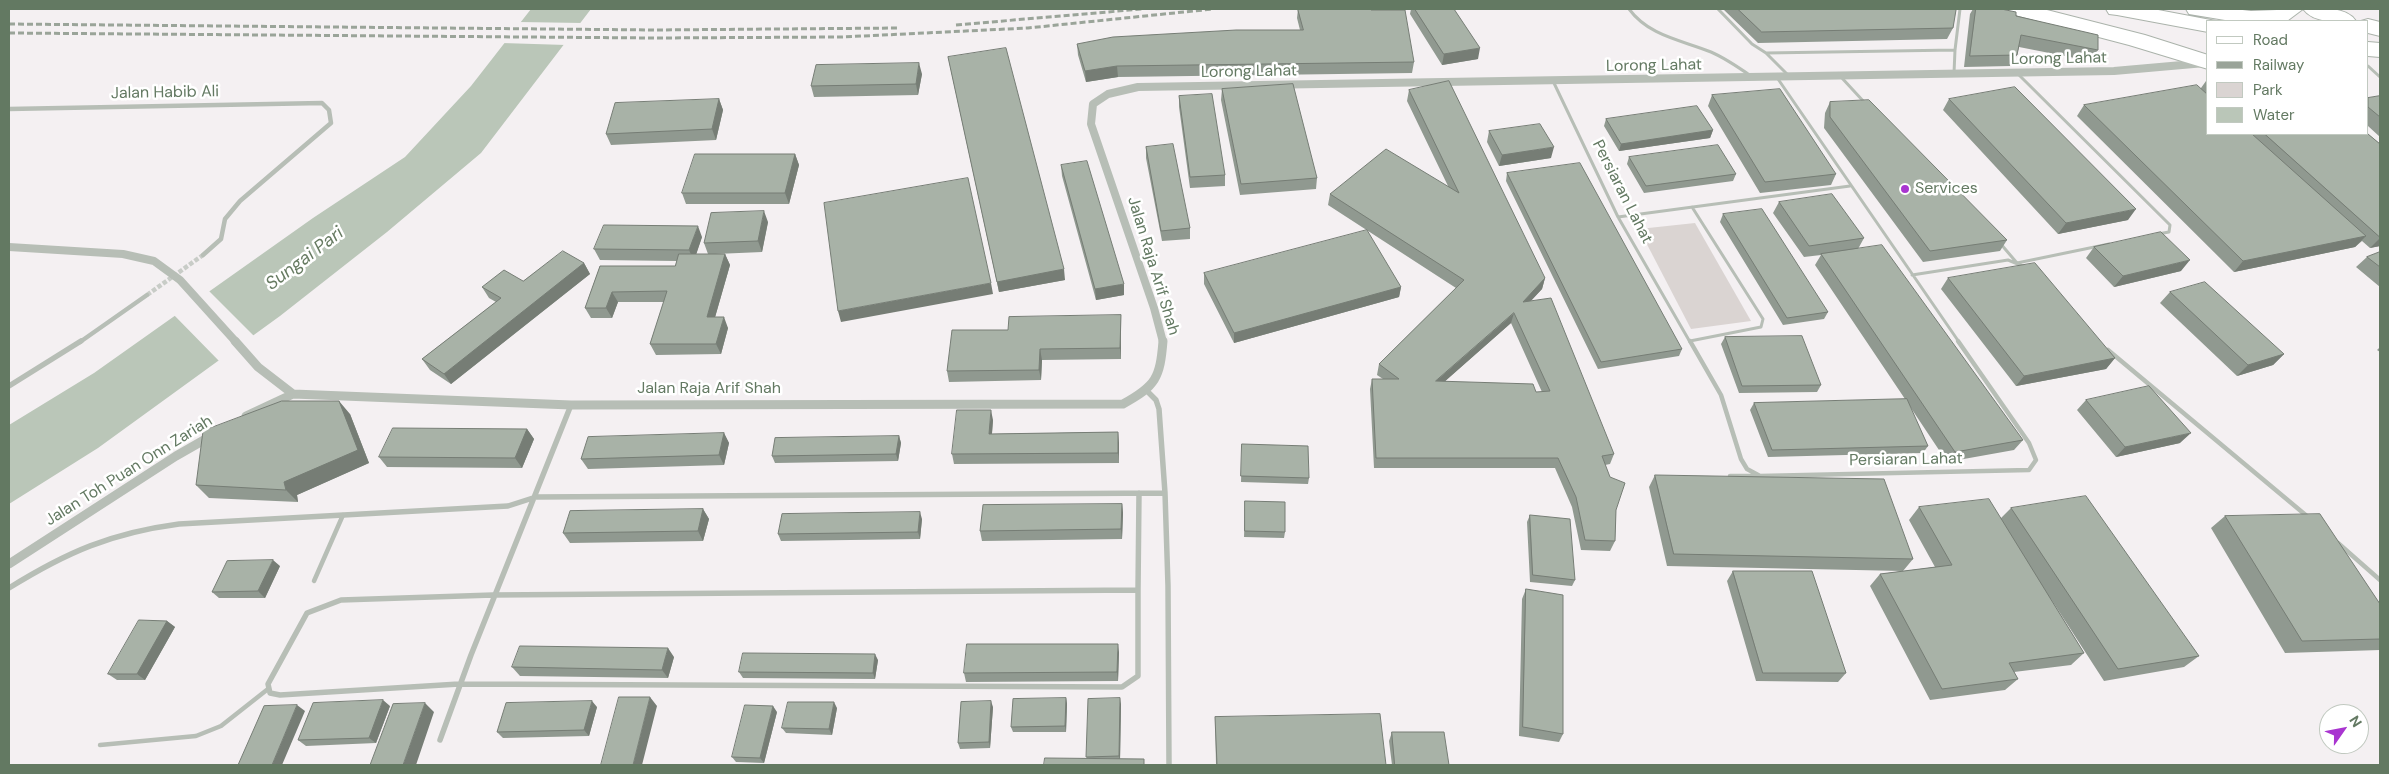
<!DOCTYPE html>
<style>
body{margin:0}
#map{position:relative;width:2389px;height:774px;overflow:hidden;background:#f4f0f2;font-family:"DM Sans",sans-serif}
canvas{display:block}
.frame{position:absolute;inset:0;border:10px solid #637962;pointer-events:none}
.legend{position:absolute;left:2206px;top:20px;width:162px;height:115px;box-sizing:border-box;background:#fff;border:1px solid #c1c9c0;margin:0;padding:6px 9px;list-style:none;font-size:15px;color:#637962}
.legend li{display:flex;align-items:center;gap:10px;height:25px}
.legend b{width:25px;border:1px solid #c1c9c0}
.north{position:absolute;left:2319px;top:704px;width:50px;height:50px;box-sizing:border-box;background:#fff;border:1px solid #c1c9c0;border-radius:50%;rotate:57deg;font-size:14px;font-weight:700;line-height:20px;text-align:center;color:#637962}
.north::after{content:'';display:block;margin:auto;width:18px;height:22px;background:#a935d0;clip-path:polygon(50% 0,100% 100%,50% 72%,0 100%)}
</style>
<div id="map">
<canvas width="2389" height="774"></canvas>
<div class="frame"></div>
<ul class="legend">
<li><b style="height:6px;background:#fff"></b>Road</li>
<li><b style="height:6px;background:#9aa499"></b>Railway</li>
<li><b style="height:14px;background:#dad4d2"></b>Park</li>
<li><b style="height:14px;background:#bac6b8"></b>Water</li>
</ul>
<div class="north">N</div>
</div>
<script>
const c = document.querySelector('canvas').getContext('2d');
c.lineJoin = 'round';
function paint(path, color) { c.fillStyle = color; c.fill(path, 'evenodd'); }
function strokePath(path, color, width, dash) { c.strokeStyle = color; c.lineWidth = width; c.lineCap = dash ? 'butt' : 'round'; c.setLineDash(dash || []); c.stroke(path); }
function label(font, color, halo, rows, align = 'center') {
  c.font = font + ' "DM Sans",sans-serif'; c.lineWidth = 5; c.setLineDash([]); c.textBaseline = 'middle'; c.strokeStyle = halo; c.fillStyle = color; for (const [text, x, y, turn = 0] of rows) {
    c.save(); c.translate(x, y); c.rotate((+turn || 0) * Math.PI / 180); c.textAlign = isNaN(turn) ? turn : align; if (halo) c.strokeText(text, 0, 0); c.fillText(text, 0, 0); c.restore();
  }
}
paint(new Path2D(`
 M1695,223l56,98 -60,8 -52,-100z`), '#dad4d2');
paint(new Path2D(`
 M531,9h60l-110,144 -94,79 -107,84 -182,132 -89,56v-79l85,-52 219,-155 92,-61 66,-71z`), '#bac6b8');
paint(new Path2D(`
 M519,22l64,1 -17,22 -64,-2z
 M208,290l47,47 -35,25 -47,-48z`), '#f4f0f2');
strokePath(new Path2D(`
 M147,295l56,-40`), '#c8ccc7', 4.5, [4.5, 2]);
const primary = new Path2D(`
 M2008,9h35l102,26 63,20v14l-79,-24 -118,-31z
 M2106,9h47l63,12h-8v11l-91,-17 -8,-1z
 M2186,9h48l17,2 52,-2 -16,12h-56l-42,-7z
 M2303,9c16,-1 43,-3 53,12 -16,1 -42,3 -53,-12z
 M2368,19l12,3v14l-12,-3v-12h-7z
 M2368,42l12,1v14l-12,-1z`);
strokePath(primary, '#abb3ab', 2);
strokePath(new Path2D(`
 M1629,9c20,27 52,31 82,43 14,6 27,15 40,24
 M1718,9l34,35 14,9
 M1955,50l5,-41
 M2368,66l12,11
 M2017,73l153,152 -1,7 -11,2
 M1788,75l-22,-22 189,-3 -1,23
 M1841,77l24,26
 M1778,79l181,263
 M1553,81l65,136 72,125
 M1618,217l232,-31
 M2000,243l17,20 92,-19
 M1912,275l96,-15 17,7
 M1690,341l71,-14 2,-8 -71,-112`), '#b7beb6', 3);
strokePath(new Path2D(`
 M1690,341l31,54 20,64 6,10 13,7 269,-6 7,-10 -7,-17 -71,-102
 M2108,350l200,167
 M1730,476h28
 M2338,543l42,37
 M314,581l29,-66
 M100,745l96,-9 25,-10 47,-37`), '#b7beb6', 4.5);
strokePath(new Path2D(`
 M9,109l313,-6 7,7 2,13 -91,78 -15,18 -4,20 -18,16
 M80,342l67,-47`), '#b7beb6', 4.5);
strokePath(new Path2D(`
 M9,386l72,-45
 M1147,391l9,9 3,9 6,84 3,93 1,179
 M9,588c58,-36 102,-55 170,-64l329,-18 28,-9 629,-4
 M1138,590v86l-16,11 -663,-3 -179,11 -10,-2 -2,-9 39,-71 34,-13 152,-5z
 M1138,590l1,-97
 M440,740l31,-85 100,-250`), '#b7beb6', 5.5);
strokePath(new Path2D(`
 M9,247l114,7 31,7 26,19 56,62
 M1163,342l-9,-34 -63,-184 2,-20 15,-10 30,-7 976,-16 91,-8`), '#b7beb6', 8);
strokePath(new Path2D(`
 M235,341l23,26 35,27 278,11 552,-1c33,-18 37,-26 40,-63
 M246,416l47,-22
 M9,564l167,-108 35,-20`), '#b7beb6', 9);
paint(primary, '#fff');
strokePath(new Path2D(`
 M9,24l647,6 242,-2
 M956,25l186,-16
 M9,33l646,5 187,-1 186,-9 185,-19`), '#9aa499', 3, [6, 3]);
paint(new Path2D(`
 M1298,9h73l43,53 -2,11 -294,4 -32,5 -8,-27 -1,-11 223,-14 -3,-12z
 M1411,9h43l24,50 -36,6 -32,-51z
 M1723,9h232l-2,19 -6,11 -189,4z
 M1973,9h28l97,41 -8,11 -71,-14 -2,8 -7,11 -46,1 6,-53z
 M948,57l117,223 -66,12z
 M922,74l-4,21 -104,2 -3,-11z
 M2206,81h2v53h160l12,10v102l-10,2 -8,-7 -7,6 -121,25 -157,-156 7,-11 117,-17z
 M1222,89l95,89 -1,11 -76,6 -19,-95z
 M1409,90l136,188 -3,11 -12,12 84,153 -4,10 -5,1 11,45 -1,31 -5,10 -29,-1 -9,-43 -17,-39h-181l-4,-79 2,-10h11l-6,-4 2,-11 77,-76 -128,-83 2,-11 118,-8 -41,-85zM1511,323l31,69h-6l-91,-11z
 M1712,95l124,79 -5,11 -71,8 -52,-87z
 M1179,96l46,79v11l-35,2 -11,-81z
 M2380,96v41l-12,-11v-28z
 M719,99l4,11 -7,30 -105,5 -5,-11z
 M1949,99l179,121 -70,14 -115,-124z
 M1830,102l177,138 -7,11 -77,11 -99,-134 1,-15z
 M1606,119l107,11 -3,8 -91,13 -15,-25z
 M1489,131l62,27 -52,8 -12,-24z
 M1146,147l44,81v11l-28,2 -16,-83z
 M795,154l4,11 -10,39h-103l-4,-11z
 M1629,157l107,17 -3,7 -89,12 -17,-29z
 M1061,165l63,130 -28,5 -34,-124z
 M1507,173l175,176 -3,7 -81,13 -92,-188z
 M1779,202l85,36 -6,11 165,191 -9,10 -67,12 -38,-57 19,41 -5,7 -155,4 -18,-47 4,-7 151,-4 -90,-134 6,-10 -17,2 -31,-44z
 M1723,214l105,98 -4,7 -41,6 -63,-103z
 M768,222l-6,30 -46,2h9l5,11 -15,52 13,11 -7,26 -65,1 -6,-11 14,-42h-46l-6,16h-21l-6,-10 15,-42h75l2,-5 -77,-1 -6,-11 108,-12 -6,17h12l-4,-11z
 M2094,247l87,24 -67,16 -28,-29z
 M2380,252v35l-24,-20 11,-10z
 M584,263l6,11 -139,110 -21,-14 -8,-11 74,-57 -7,-4 -7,-11 41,-6z
 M1204,273l197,14 -2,10 -165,46 -30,-59z
 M1948,278l167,80 -9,11 -90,17 -75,-97z
 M2170,292l114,62 -11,11 -36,11 -77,-73z
 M1121,315v44l-79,1 -1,20 -92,2 -2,-11 61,-41z
 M1725,337l96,48 -4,7 -78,1 -18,-49z
 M2380,347v5l-3,-2z
 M2086,400l94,43 -64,14 -39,-47z
 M350,414l19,49 -72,32 1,7 -89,-4 -13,-13z
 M993,420l-1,14 126,-2 1,31 -165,1 -2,-10z
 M527,429l7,10 -12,29 -135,-1 -8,-10z
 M724,433l5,10 -5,22 -136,4 -7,-10z
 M899,436l2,7 -3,18 -123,2 -3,-7z
 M1242,444l67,34 -1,6 -67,-2z
 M1655,475l258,84 -10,12 -236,-5 -18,-79z
 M1122,504l1,9 -1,26 -140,2 -2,-10z
 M1919,507l82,11 10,-10 188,148 -15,11 -80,14 -55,-85 35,57 -13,12 -57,7 4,7 -13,11 -75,10 -60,-114 10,-12 55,-7 -26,-47z
 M1245,508l40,24 -1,6 -40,-1z
 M703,509l6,10 -6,22 -133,2 -7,-10z
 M1530,515l45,65 -3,6 -42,-4 -3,-60z
 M2225,516l155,88v46l-95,3 -74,-125z
 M922,519l-2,20 -139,2 -3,-7z
 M280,566l-15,32h-46l-7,-6z
 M1733,571l113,102 -8,9 -82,-1 -29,-100z
 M1526,589l37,145 -4,8 -40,-6 3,-137z
 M167,621l8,6 -30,53h-28l-9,-6z
 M1119,652l-1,29 -152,1 -2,-9z
 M674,657l-6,21 -148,-2 -8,-9z
 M878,660l-3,19 -132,-1 -4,-6z
 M1066,698l1,6 -1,28h-53l-2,-5z
 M1121,704l-1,55 -33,-1 -1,-1z
 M390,706l-14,37 -70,3 -8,-6z
 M597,707l-8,29 -86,2 -6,-6z
 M993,707l-3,41 -30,1 -2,-6z
 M837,708l-5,27 -46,-2 -4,-5z
 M777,712l-13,51 -28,-1 -4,-5z
 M1215,717l171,48h-170z
 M1392,732l57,33h-57l-3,-24z`), '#909990');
paint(new Path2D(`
 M1480,48l-2,11 -36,6 2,-11z
 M919,63l3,11 -4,21 -2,-11z
 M1117,66l1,11 -32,5 -1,-11z
 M719,99l4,11 -7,30 -4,-11z
 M1713,130l-3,8 -91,13 2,-7z
 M1554,147l-3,11 -52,8 3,-11z
 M795,154l4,11 -10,39 -4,-11z
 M2136,209l-8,11 -70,14 8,-11z
 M764,211l4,11 -6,30 -4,-11z
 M698,226l4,11 -8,24 -5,-11z
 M2366,236l-11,11 -121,25 9,-11z
 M2380,238v8l-10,2z
 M725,254l5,11 -18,63 -5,-11z
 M2190,260l-9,11 -67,16 9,-11z
 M584,263l6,11 -139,110 -7,-10z
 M1064,269l1,11 -66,12 -2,-10z
 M1545,278l-3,11 -22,24 3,-11z
 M991,283l2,11 -152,28 -3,-11z
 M1124,284v11l-28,5 -1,-11z
 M1401,287l-2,10 -165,46v-10z
 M612,292l6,10 -6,16 -6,-10z
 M1514,313l-3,10 -77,68 2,-10z
 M1121,315v44l-1,-11z
 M724,317l4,11 -7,26 -5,-10z
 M1040,349l2,11 -1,20 -2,-10z
 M2284,354l-11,11 -36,11 11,-11z
 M2115,358l-9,11 -90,17 8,-10z
 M339,401l11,13 19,49 -72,32 1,7 -12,-12 -2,-8z
 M991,410l2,10 -2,24 -2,-10z
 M527,429l7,10 -12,29 -7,-10z
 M1118,432l1,11v20l-1,-10z
 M724,433l5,10 -5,22 -5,-10z
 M2191,433l-11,10 -64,14 9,-10z
 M899,436l2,7 -3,18 -2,-7z
 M1122,504l1,9 -1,26 -1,-10z
 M703,509l6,10 -6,22 -5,-10z
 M920,512l2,7 -2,20 -2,-7z
 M273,560l7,6 -15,32 -7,-7z
 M167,621l8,6 -30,53 -8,-6z
 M1118,644l1,8 -1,29 -1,-9z
 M668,648l6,9 -6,21 -6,-8z
 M875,654l3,6 -3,19 -2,-6z
 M650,697l7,9 -15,59h-9z
 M1066,698l1,6 -1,28 -1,-6z
 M1120,698l1,6 -1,58 -1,-6z
 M383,700l7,6 -14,37 -7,-5z
 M592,701l5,6 -8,29 -5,-6z
 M991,701l2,6 -3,41 -1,-6z
 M834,702l3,6 -5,27 -3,-6z
 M425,703l9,9 -18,53h-13z
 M297,705l8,6 -23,54h-10z
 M773,706l4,6 -13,51 -4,-5z`), '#767d75');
const building = new Path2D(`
 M1298,9h73v1h34l9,52 -297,4 -32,5 -8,-27 36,-7 123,-7h67z
 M1415,9h39l26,39 -36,6z
 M1738,9h217l1,1 -3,18 -191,4z
 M1976,9h25l15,3v4l82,19v15l-77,-15 -4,20 -47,1z
 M1006,48l58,221 -67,13 -49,-225z
 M919,63l-3,21 -105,2 5,-21z
 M1449,81l96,197 -22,24 28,-4 63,156 -12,2 8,21 15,6 -9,27 -1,31 -30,-1 -9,-43 -18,-39h-182l-4,-79h27l-20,-15 85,-84 -134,-86 56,-45 73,44 -50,-103zM1514,313l36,78 -14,1 -3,-8 -97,-3z
 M1293,84l24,94 -76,6 -19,-95z
 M2197,85l11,10v39h44l114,102 -123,25 -159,-156z
 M2015,87l121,122 -70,14 -117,-124z
 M1780,89l56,85 -71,8 -53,-87z
 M1212,94l13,81 -35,2 -11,-81z
 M2380,96v21l-12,-10v-9z
 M719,99l-7,30 -106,5 9,-31z
 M1869,100l138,140 -77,11 -100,-134v-15z
 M1697,106l16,24 -92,14 -15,-25z
 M1540,124l14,23 -52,8 -13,-24z
 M2265,134h103l12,10v93z
 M1173,144l17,84 -29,3 -15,-84z
 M1718,145l18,29 -90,12 -17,-29z
 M695,154h100l-10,39h-103z
 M1087,161l37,123 -29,5 -34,-124z
 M1580,163l102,186 -81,13 -94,-189z
 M968,178l23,105 -153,28 -14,-108z
 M1832,194l32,44 -55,8 -30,-44z
 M1762,209l66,103 -41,6 -64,-104z
 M764,211l-6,30 -54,2 7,-30z
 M604,225l94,1 -9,24 -95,-1z
 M1367,230l34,57 -167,46 -30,-60z
 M2161,232l29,28 -67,16 -29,-29z
 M1882,245l141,195 -68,12 -134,-198z
 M563,251l21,12 -140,111 -22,-15 79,-61 -19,-11 22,-17 19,11z
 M2380,252v15l-13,-10z
 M679,254h46l-18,63h17l-8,27h-66l17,-53 -55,1 -6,16h-21l15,-42h75z
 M2035,263l80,95 -91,18 -76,-98z
 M2205,282l79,72 -36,11 -78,-73z
 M1121,315l-1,33 -80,1 -1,21 -92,1 5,-41h56l1,-13z
 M1802,336l19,49 -79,1 -17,-49z
 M2149,386l42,47 -66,14 -39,-47z
 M1907,399l21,47 -156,4 -18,-47z
 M282,401h57l19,49 -74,32 2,8 -90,-5 7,-54z
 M957,410h34l-2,24 129,-2v21l-166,1z
 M393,428l134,1 -12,29 -136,-1z
 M724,433l-5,22 -138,4 7,-22z
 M899,436l-3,18 -124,2 3,-18z
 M1242,444l66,2 1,32 -68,-2z
 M1655,475l229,4 29,80 -239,-5z
 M2086,496l113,160 -81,13 -107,-161z
 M1989,499l95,154 -75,10 9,16 -76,10 -62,-115 72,-9 -33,-58z
 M1245,501l40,1v30l-40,-1z
 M1122,504l-1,25 -141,2 3,-26z
 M703,509l-5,22 -135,2 7,-22z
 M920,512l-2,20 -140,2 4,-20z
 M2320,514l60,90v35l-78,2 -77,-125z
 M1530,515l40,4 5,61 -42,-5z
 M273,560l-15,31 -46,1 15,-31z
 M1733,571h79l34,102h-83z
 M1526,589l37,6v139l-40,-7z
 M139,620l28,1 -30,53h-29z
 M967,644h151l-1,28 -153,1z
 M520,646l148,2 -6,22 -150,-3z
 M743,653l132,1 -2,19 -134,-1z
 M619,697h31l-17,68h-32z
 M1066,698l-1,28 -54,1 2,-28z
 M1120,698l-1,58 -33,1 2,-58z
 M383,700l-14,38 -71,2 15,-37z
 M592,701l-8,29 -87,2 9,-29z
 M991,701l-2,41 -31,1 3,-41z
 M788,702h46l-5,27 -47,-1z
 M425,703l-22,62h-33l23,-61z
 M297,705l-25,60h-34l26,-59z
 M745,705l28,1 -13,52 -28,-1z
 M1380,714l6,51h-169l-2,-48z
 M1392,732h52l5,33h-54z
 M1045,758l99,1v6h-100z`);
paint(building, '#a8b2a7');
strokePath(building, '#767d75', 1);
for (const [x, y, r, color] of [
 [1905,189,5,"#a935d0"]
]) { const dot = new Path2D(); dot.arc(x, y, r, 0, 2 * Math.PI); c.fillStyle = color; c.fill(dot); strokePath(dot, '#fff', 2); }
label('16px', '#637962', '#fff', [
 ["Lorong Lahat",2059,59,-1],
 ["Lorong Lahat",1654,66,-1],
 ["Lorong Lahat",1249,72,-1],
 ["Jalan Habib Ali",165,93,-1],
 ["Persiaran Lahat",1622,192,63],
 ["Jalan Raja Arif Shah",1153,266,73],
 ["Jalan Raja Arif Shah",709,389],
 ["Persiaran Lahat",1906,460,-1],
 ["Jalan Toh Puan Onn Zariah",129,471,-32]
]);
label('16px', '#637962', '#fff', [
 ["Services",1915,189]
], 'left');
label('italic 18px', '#677b62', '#fff', [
 ["Sungai Pari",305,259,-37]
]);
</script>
